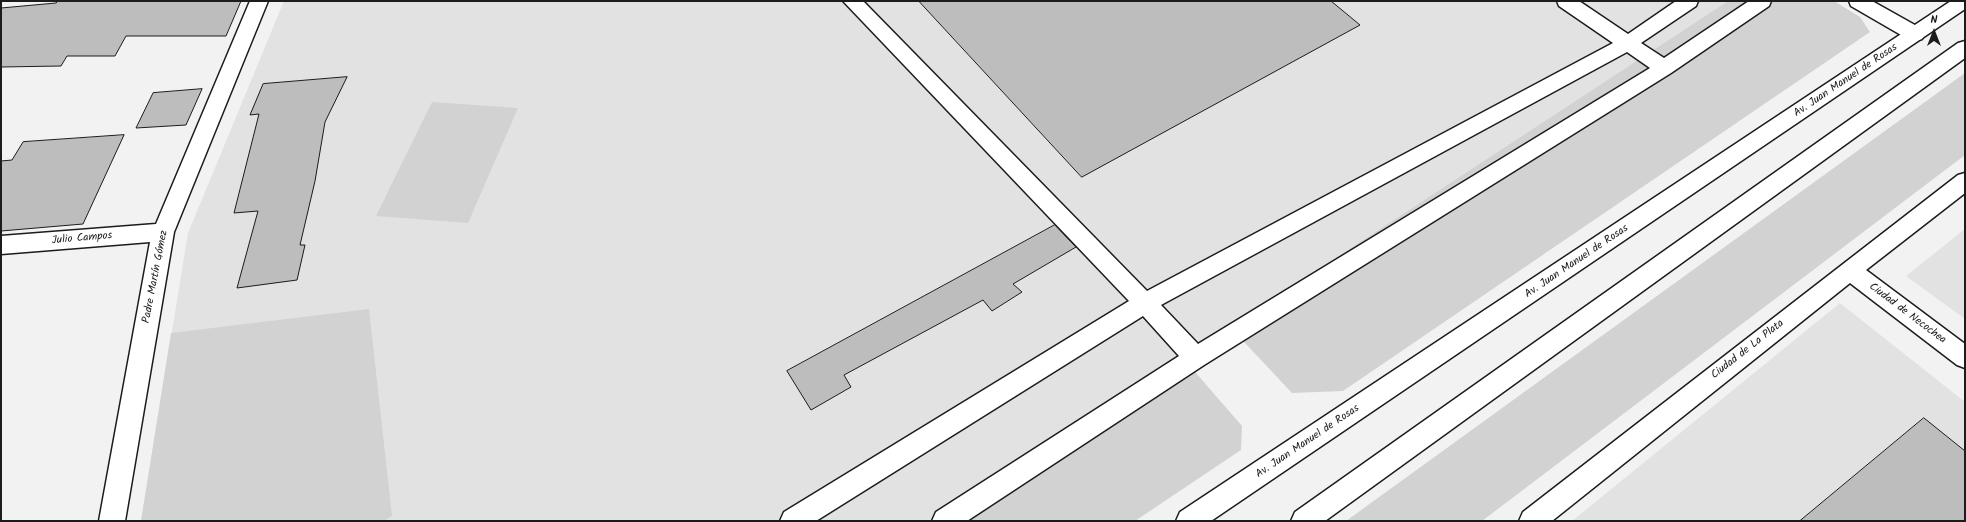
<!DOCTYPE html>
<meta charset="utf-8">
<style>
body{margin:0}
#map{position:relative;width:1966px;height:522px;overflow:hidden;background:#f2f2f2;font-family:Kalam,sans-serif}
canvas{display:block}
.frame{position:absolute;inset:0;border:2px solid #1c1c1c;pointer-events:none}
.north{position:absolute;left:1914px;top:12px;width:40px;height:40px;-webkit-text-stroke:3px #fff;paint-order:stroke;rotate:0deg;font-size:11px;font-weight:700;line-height:16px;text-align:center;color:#1c1c1c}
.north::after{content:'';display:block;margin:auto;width:14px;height:18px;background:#1c1c1c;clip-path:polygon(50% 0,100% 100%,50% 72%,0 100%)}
</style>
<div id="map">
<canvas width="1966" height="522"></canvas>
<div class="frame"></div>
<div class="north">N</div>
</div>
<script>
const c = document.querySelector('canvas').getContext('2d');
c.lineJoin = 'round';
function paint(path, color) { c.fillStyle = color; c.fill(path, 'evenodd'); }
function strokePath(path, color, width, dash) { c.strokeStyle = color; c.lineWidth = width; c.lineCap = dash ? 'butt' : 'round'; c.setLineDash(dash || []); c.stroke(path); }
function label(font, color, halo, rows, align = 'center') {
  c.font = font + ' Kalam,sans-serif'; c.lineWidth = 3; c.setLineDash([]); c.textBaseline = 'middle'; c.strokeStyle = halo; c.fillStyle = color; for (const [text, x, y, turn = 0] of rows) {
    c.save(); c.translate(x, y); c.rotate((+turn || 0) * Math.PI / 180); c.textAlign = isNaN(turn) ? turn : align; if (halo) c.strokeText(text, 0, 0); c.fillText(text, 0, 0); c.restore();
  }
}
paint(new Path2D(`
 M284,1h1444l-795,520h-792l47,-288z
 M1965,229v90l-59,-43z
 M1840,303l125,99v119h-393z`), '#e2e2e2');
paint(new Path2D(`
 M1728,1h106l26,16 10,15 -527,359 -51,2 -62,-66z
 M1965,73v82l-483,366h-136z
 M432,102l86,6 -50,115 -92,-7z
 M369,309l23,207 -8,5h-243l30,-188z
 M1183,358l59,68 -1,24 -106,71h-202z`), '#d2d2d2');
const building = new Path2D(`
 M57,1h184l-15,35h-100l-11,20h-48l-6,10 -60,1v-59l55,-5z
 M919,1h412l29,24 -278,152z
 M347,77l-22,45 -10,59 -15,64h5l-8,35 -60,8 21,-77 -24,2 25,-99 -9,1 13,-31z
 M202,89l-16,36 -50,3 17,-35z
 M124,135l-41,89 -82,7v-70l11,-1 11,-18z
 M1055,225l21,22 -63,37 9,8 -30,19 -9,-11 -139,75 7,12 -40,23 -24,-39z
 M1924,418l41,33v70h-165z`);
paint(building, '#bdbdbd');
strokePath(building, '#1c1c1c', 1);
const minor = new Path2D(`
 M250,1h18l-94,231 -49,289h-26l51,-279 -149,12v-18l155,-12z
 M843,1h20l284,290 466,-248 -54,-37 -2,-5h22l49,33 48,-33h22l-2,5 -55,37 23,15 85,-57h22l-2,5 -98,67 -467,292 -237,156h-35l4,-9 243,-156 -36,-40 -327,205h-36l4,-9 345,-211zM1627,52l23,16 -452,276 -37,-39z
 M1849,1h23l50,28 2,5 -2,5 -7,2 -7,-2 -57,-33z
 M1965,173v20l-99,77 99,74v24l-8,-3 -107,-82 -298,238h-33l4,-9 435,-337z`);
const major = new Path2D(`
 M1951,1h14v8l-754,512h-35l4,-9z
 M1965,41v17l-640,463h-34l4,-9 663,-469z`);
strokePath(minor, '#1c1c1c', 3);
strokePath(major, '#1c1c1c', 3);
paint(minor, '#fff');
paint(major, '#fff');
label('11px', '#1c1c1c', '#fff', [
 ["Av. Juan Manuel de Rosas",1846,81,-34],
 ["Julio Campos",82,239,-5],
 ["Av. Juan Manuel de Rosas",1577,262,-34],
 ["Padre Martín Gómez",156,277,-79],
 ["Ciudad de Necochea",1907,314,37],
 ["Ciudad de La Plata",1748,350,-38],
 ["Av. Juan Manuel de Rosas",1308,442,-34]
]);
</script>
